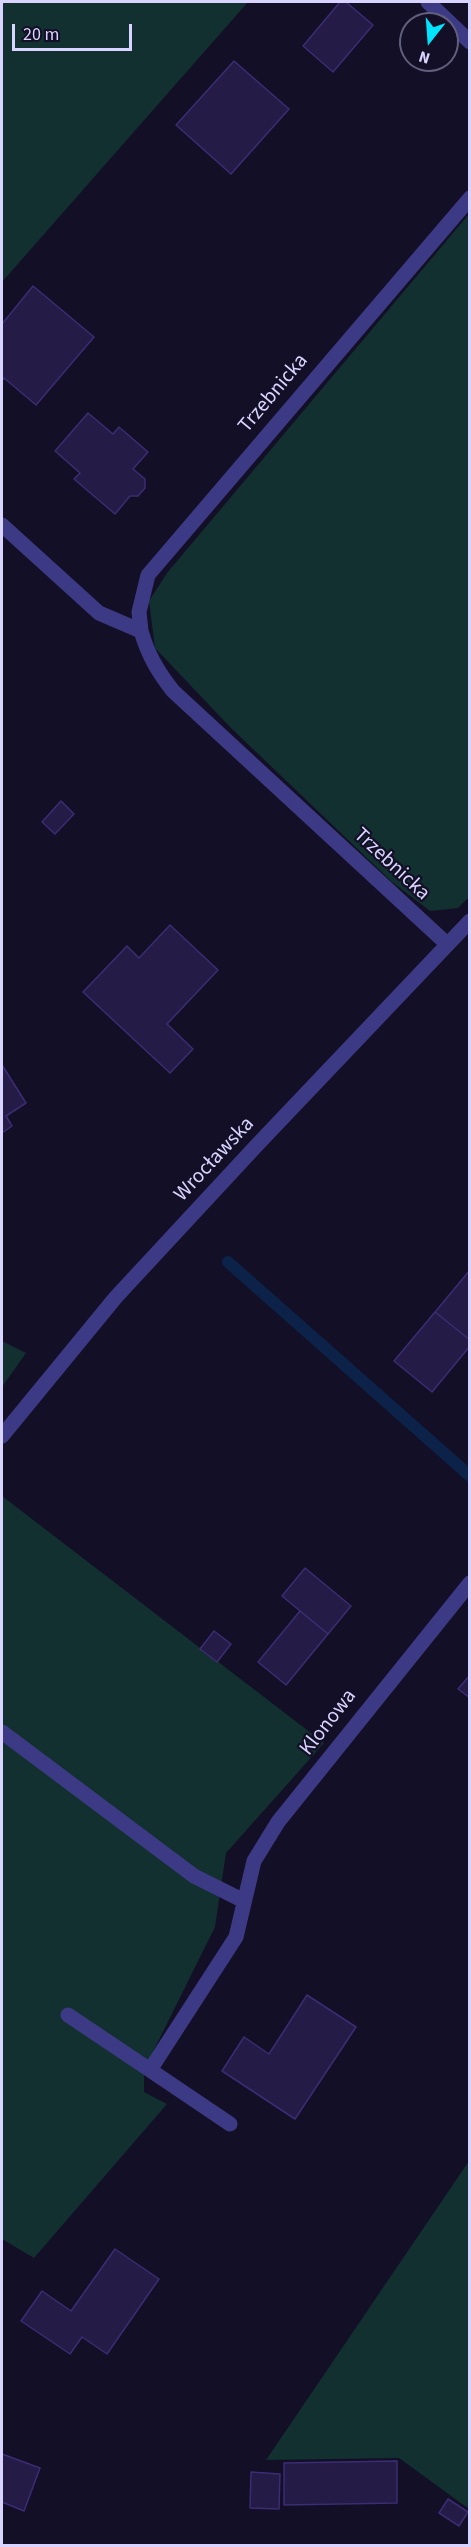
<!DOCTYPE html>
<meta charset="utf-8">
<style>
body{margin:0}
#map{position:relative;width:471px;height:2547px;overflow:hidden;background:#130f26;font-family:"Source Sans 3",sans-serif}
canvas{display:block}
.frame{position:absolute;inset:0;border:3px solid #d9d4ff;pointer-events:none}
.north{position:absolute;left:399px;top:12px;width:60px;height:60px;box-sizing:border-box;background:#130f26;border:2px solid #625e7d;border-radius:50%;rotate:197deg;font-size:16px;font-weight:700;line-height:24px;text-align:center;color:#d9d4ff}
.north::after{content:'';display:block;margin:auto;width:21px;height:27px;background:#00e5ff;clip-path:polygon(50% 0,100% 100%,50% 72%,0 100%)}
.scale{position:absolute;left:12px;top:24px;width:120px;height:27px;box-sizing:border-box;border:3px solid #d9d4ff;border-top:0;padding-left:8px;font-size:18px;line-height:21px;white-space:nowrap;color:#d9d4ff;-webkit-text-stroke:4px #130f26;paint-order:stroke}
</style>
<div id="map">
<canvas width="471" height="2547"></canvas>
<div class="frame"></div>
<div class="north">N</div>
<div class="scale">20 m</div>
</div>
<script>
const c = document.querySelector('canvas').getContext('2d');
c.lineJoin = 'round';
function paint(path, color) { c.fillStyle = color; c.fill(path, 'evenodd'); }
function strokePath(path, color, width, dash) { c.strokeStyle = color; c.lineWidth = width; c.lineCap = dash ? 'butt' : 'round'; c.setLineDash(dash || []); c.stroke(path); }
function label(font, color, halo, rows, align = 'center') {
  c.font = font + ' "Source Sans 3",sans-serif'; c.lineWidth = 4.5; c.setLineDash([]); c.textBaseline = 'middle'; c.strokeStyle = halo; c.fillStyle = color; for (const [text, x, y, turn = 0] of rows) {
    c.save(); c.translate(x, y); c.rotate((+turn || 0) * Math.PI / 180); c.textAlign = isNaN(turn) ? turn : align; if (halo) c.strokeText(text, 0, 0); c.fillText(text, 0, 0); c.restore();
  }
}
paint(new Path2D(`
 M2,2h246l-246,280z
 M469,214l1,682 -12,12 -28,3 -38,-29 -162,-155 -75,-79 -6,-47 18,-28z
 M2,1341l24,12 -24,34z
 M2,1496l322,247 -98,110 -11,74 -71,143v22l23,12 -133,154 -32,-19z
 M469,2161v348l-70,-51 -133,2z`), '#12302f');
strokePath(new Path2D(`
 M228,1262l242,214`), '#0c2248', 12);
const building = new Path2D(`
 M340,2h6l27,23 -40,47 -30,-26z
 M234,61l55,48 -58,65 -55,-49z
 M33,286l61,51 -58,68 -32,-27 -2,3v-57z
 M88,413l25,21 6,-7 29,25 -15,17 12,10v9l-7,8h-8l-15,18 -41,-35 6,-6 -25,-22z
 M61,801l13,13 -19,20 -13,-12z
 M170,925l48,45 -51,54 26,25 -23,24 -87,-81 44,-46 12,12z
 M2,1065l24,38 -20,13 6,10 -10,7z
 M470,1270v70l-35,-28z
 M435,1312l35,28v6l-38,46 -38,-31z
 M305,1568l46,38 -23,28 -46,-38z
 M300,1611l28,23 -42,51 -28,-23z
 M214,1631l17,13 -14,18 -17,-13z
 M470,1675v23l-12,-9z
 M307,1995l49,32 -61,92 -73,-48 22,-34 25,17z
 M115,2249l44,30 -52,75 -25,-17 -12,17 -49,-33 21,-30 29,20z
 M2,2454l38,14 -16,43 -22,-9z
 M397,2461v42l-113,2v-42z
 M251,2472l29,2 -1,35 -29,-1z
 M448,2499l20,13 -9,14 -20,-13z`);
paint(building, '#241b47');
strokePath(building, '#3b2d73', 1.5);
strokePath(new Path2D(`
 M428,2l42,40`), '#3d3a85', 15);
strokePath(new Path2D(`
 M2,525l97,88 42,18c7,24 17,41 32,60l274,253
 M141,631l-2,-19 9,-37 322,-377
 M2,1732l192,144 50,25
 M68,2015l82,55
 M230,2124l-80,-54 86,-133 18,-76 24,-39 192,-239`), '#3d3a85', 15);
strokePath(new Path2D(`
 M2,1436l114,-139 141,-152 213,-224`), '#3d3a85', 15);
label('21px', '#d9d4ff', '#130f26', [
 ["Trzebnicka",274,394,-50],
 ["Trzebnicka",391,865,43],
 ["Wrocławska",215,1160,-47],
 ["Klonowa",329,1723,-52]
]);
</script>
